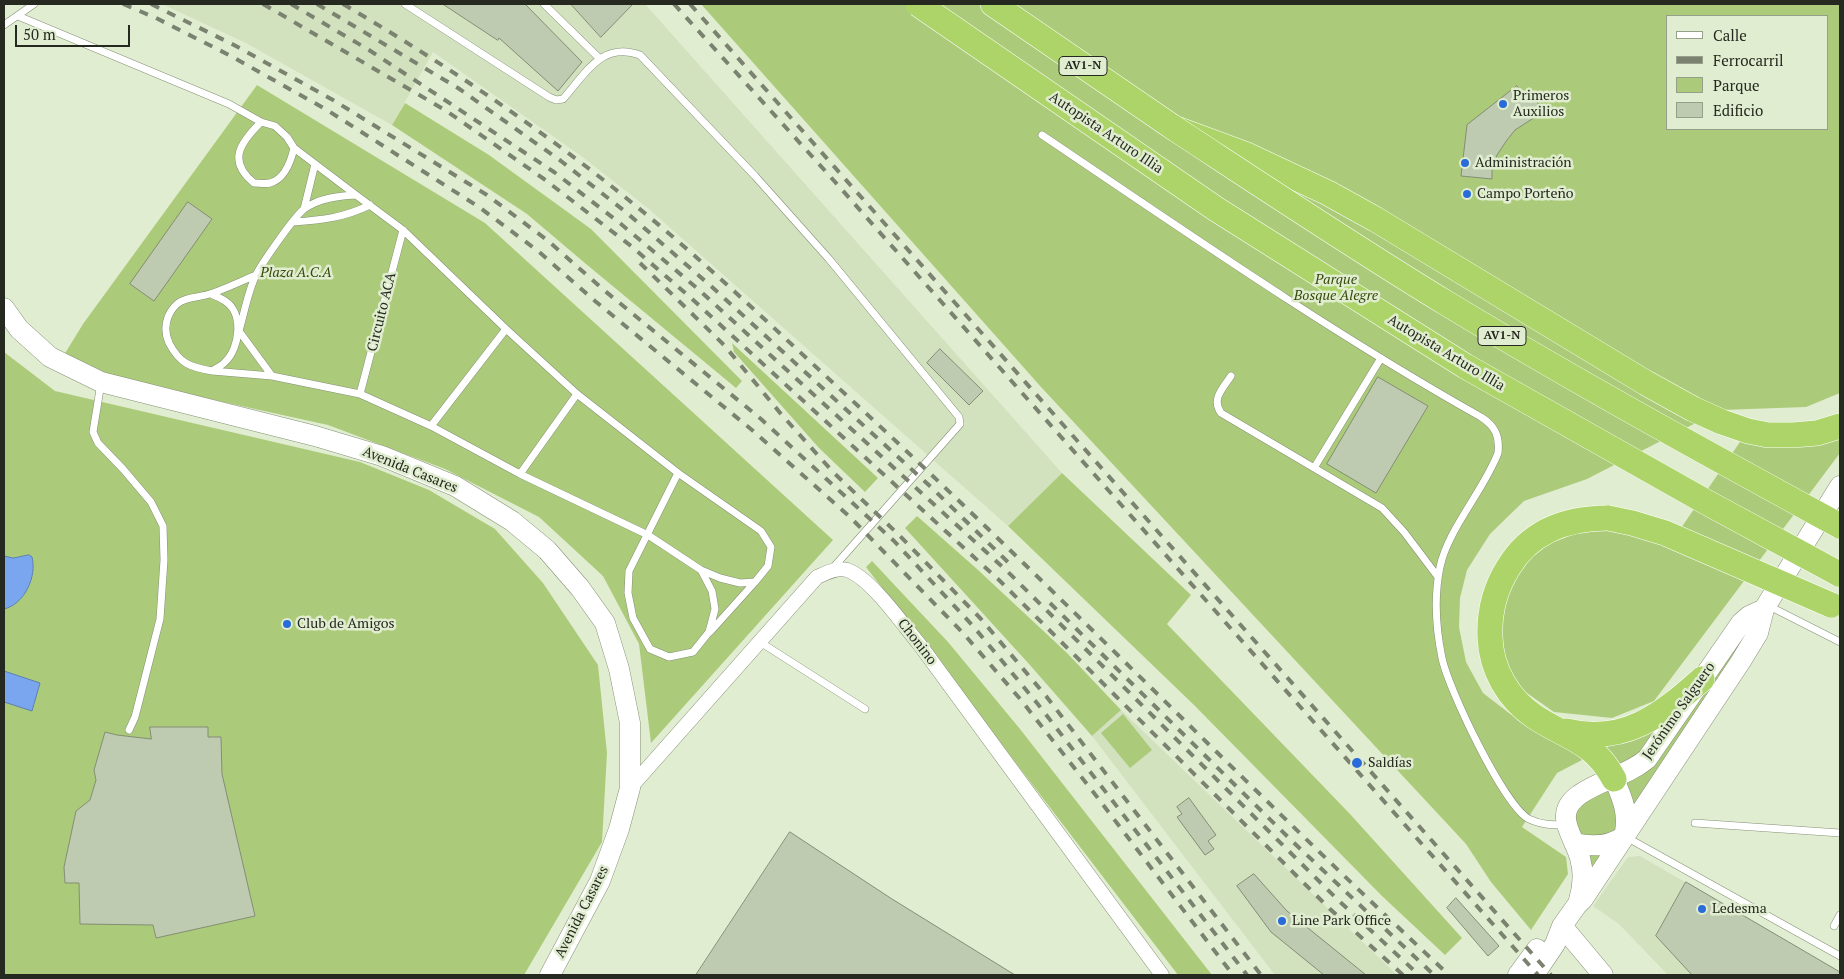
<!DOCTYPE html>
<meta charset="utf-8">
<style>
body{margin:0}
#map{position:relative;width:1844px;height:979px;overflow:hidden;background:#e1edd1;font-family:"PT Serif",serif}
canvas{display:block}
.frame{position:absolute;inset:0;border:5px solid #25291f;pointer-events:none}
.legend{position:absolute;left:1666px;top:15px;width:162px;height:115px;box-sizing:border-box;background:#e1edd1;border:1px solid #969f8a;margin:0;padding:6px 9px;list-style:none;font-size:15px;color:#25291f}
.legend li{display:flex;align-items:center;gap:10px;height:25px}
.legend b{width:25px;border:1px solid #969f8a}
.scale{position:absolute;left:15px;top:25px;width:115px;height:22px;box-sizing:border-box;border:2px solid #25291f;border-top:0;padding-left:6px;font-size:15px;line-height:18px;white-space:nowrap;color:#25291f;-webkit-text-stroke:4px #e1edd1;paint-order:stroke}
</style>
<div id="map">
<canvas width="1844" height="979"></canvas>
<div class="frame"></div>
<ul class="legend">
<li><b style="height:6px;background:#fff"></b>Calle</li>
<li><b style="height:6px;background:#7b8270"></b>Ferrocarril</li>
<li><b style="height:14px;background:#accb7a"></b>Parque</li>
<li><b style="height:14px;background:#bfcbb0"></b>Edificio</li>
</ul>
<div class="scale">50 m</div>
</div>
<script>
const c = document.querySelector('canvas').getContext('2d');
c.lineJoin = 'round';
function paint(path, color) { c.fillStyle = color; c.fill(path, 'evenodd'); }
function strokePath(path, color, width, dash) { c.strokeStyle = color; c.lineWidth = width; c.lineCap = dash ? 'butt' : 'round'; c.setLineDash(dash || []); c.stroke(path); }
function label(font, color, halo, rows, align = 'center') {
  c.font = font + ' "PT Serif",serif'; c.lineWidth = 5; c.setLineDash([]); c.textBaseline = 'middle'; c.strokeStyle = halo; c.fillStyle = color; for (const [text, x, y, turn = 0] of rows) {
    c.save(); c.translate(x, y); c.rotate((+turn || 0) * Math.PI / 180); c.textAlign = isNaN(turn) ? turn : align; if (halo) c.strokeText(text, 0, 0); c.fillText(text, 0, 0); c.restore();
  }
}
paint(new Path2D(`
 M162,4h483l417,469 -54,53 -358,-316 -66,-52 -151,-106 -41,73 -146,-82z
 M1121,710l276,265h-122l-183,-239z
 M1640,856l200,116v3h-172l-49,-51 -26,-18 35,-49z`), '#d2e1be');
paint(new Path2D(`
 M701,4l1139,1v388l-34,14 -85,3 -134,69 -63,22 -34,33 -23,36 -7,28 -1,29 7,35 17,31 26,20 75,46 -27,14 -35,54 44,30 2,17 -37,56 -40,-48 -25,-38 -425,-457zM1668,16h160v113h-160z
 M257,85l228,138 348,317 -182,203 -12,-99 -36,-68 -64,-59 -94,-48 -117,-44 -219,-48 -45,-22 19,-31z
 M405,103l84,52 102,74 151,152 -6,7 -150,-124 -59,-50 -135,-89z
 M732,343l146,135 -13,14 -46,-44 -85,-96z
 M4,352l51,39 305,71 69,28 66,39 48,54 55,82 9,88 -5,89 -78,133h-520z
 M1840,436v17l-186,248 -42,17 -58,-6 -40,-28 -17,-33 8,-61 35,-45 35,-14 39,-2 54,18 74,-108z
 M1062,473l129,122 -24,29 183,190 112,124 -17,17 -63,-59 -188,-191 -186,-179z
 M917,516l60,53 90,84 54,57 -29,26 -63,-72 -124,-136z
 M872,561l76,81 72,87 192,246h-34l-312,-408z
 M1764,609l-181,290 -17,-81 48,-39 -46,-47 68,-5z
 M1123,714l29,36 -22,18 -29,-35z`), '#accb7a');
const water = new Path2D(`
 M29,555l3,2c5,19 -7,47 -28,52v-53l9,2z
 M4,671l36,12 -8,28 -28,-9z`);
paint(water, '#79a6ef');
strokePath(water, '#6080b1', 1);
const building = new Path2D(`
 M443,4h82l57,58 -24,29 -59,-53 -1,2z
 M571,4h62l-32,33z
 M1517,86l8,11 9,-5 8,23 -10,4 -17,11 -8,10 -10,15 -5,15v9l-31,-3 6,-51z
 M188,202l24,17 -58,82 -24,-17z
 M940,349l43,42 -14,14 -42,-42z
 M1378,377l50,29 -52,87 -49,-29z
 M150,727h58v10h13l1,37 33,142 -99,22 -3,-13 -73,-1 -1,-41h-14l-1,-16 12,-56 14,-11 6,-20 -2,-10 11,-38 12,3 34,4z
 M1189,798l27,37 -8,6 6,8 -9,6 -28,-38 5,-3 -5,-7z
 M790,832l102,67 123,76h-319z
 M1254,874l33,37 79,64h-42l-53,-43 -34,-46z
 M1686,882l154,90v3h-148l-36,-39z
 M1456,898l43,48 -11,10 -41,-48z`);
paint(building, '#bfcbb0');
strokePath(building, '#838e75', 1);
const lane = new Path2D(`
 M405,4l144,93 7,3 7,-1c23,-26 39,-58 77,-44l115,121 74,83 130,158 1,7 -128,145
 M544,4l55,54
 M18,16l211,88 32,18 14,4 12,11 7,11c-3,13 -9,31 -24,35 -4,1 -11,0 -16,0 -27,-22 -14,-40 7,-61
 M4,25l30,-21
 M1042,135c144,97 288,197 439,282 14,9 19,19 17,36 -14,37 -50,76 -58,114 -6,29 -4,62 2,91 6,30 62,148 87,161 12,6 24,6 37,6
 M294,148l62,47
 M304,209l11,-45
 M293,222c29,-2 50,-4 77,-17
 M211,294c4,2 10,4 14,7 19,12 15,47 0,61 -3,4 -9,6 -13,9 -22,-4 -32,-7 -43,-28 -4,-9 -4,-18 -1,-26 10,-23 25,-17 45,-24 14,-5 29,-12 43,-18
 M212,371l60,5 88,18 71,32 89,48 128,61 53,35 19,8 20,5 15,-1 13,-16 3,-19 -10,-16 -83,-58 -101,-79 -71,-65 -103,-99 -47,-35c-17,1 -37,3 -52,14 -10,8 -42,54 -48,66 -8,16 -12,39 -17,56l33,45
 M1231,376c-8,12 -20,23 -10,37l161,95 22,24 34,45
 M101,383l-8,49 5,11 25,26 28,33 12,24 1,34 -4,59 -25,98 -6,13
 M360,394l43,-164
 M431,426l75,-97
 M1314,468l67,-110
 M678,473l-49,98 -1,22 5,25 17,31 19,8 24,-5 16,-20 6,-23 -3,-18 -11,-21
 M520,474l57,-80
 M1769,606l71,36
 M710,632l45,-50
 M760,642l105,67
 M1695,823l145,10
 M1626,837l214,119
 M1834,926l6,-11`);
const street = new Path2D(`
 M630,788l187,-211c9,-4 20,-10 30,-7 24,8 56,55 73,75l242,330`);
const secondary = new Path2D(`
 M4,308l15,21 31,28 51,25 214,54 67,20 73,30 57,35 35,29 33,38 25,35 14,46 11,54v65l-11,41 -19,52 -50,94
 M1574,843c18,4 35,4 50,-7 6,-20 -2,-39 -10,-57
 M1579,900c4,-13 5,-28 1,-42 -6,-22 -28,-44 -1,-63 20,-15 46,-18 68,-36l94,-136 8,-7 15,-7
 M1562,926l41,49
 M1518,975l19,-26
 M1534,975l21,-31 7,-18 15,-21 6,-6 158,-238 17,-28 6,-24 76,-123`);
const highway = new Path2D(`
 M993,4l181,124 73,27 81,38 47,26 271,164 47,26 29,13 26,9 20,4h25l24,-2 23,-7
 M1608,518c-41,0 -78,13 -100,50 -13,21 -19,45 -18,69 1,32 18,62 45,80 32,21 59,24 79,62
 M1566,731c58,14 96,-16 136,-52`);
strokePath(lane, '#859076', 8);
strokePath(street, '#859076', 15);
strokePath(secondary, '#859076', 21);
strokePath(highway, '#fff', 26);
strokePath(lane, '#fff', 7);
strokePath(street, '#fff', 14);
strokePath(secondary, '#fff', 20);
strokePath(highway, '#add469', 25);
strokePath(new Path2D(`
 M123,4l33,14 73,37 98,55 152,97 59,44 57,50 157,129 98,87 113,116 58,67 73,93 139,182
 M151,4l83,41 99,55 154,95 60,45 58,51 156,128 133,122 79,85 64,77 210,272
 M263,4l182,106 99,69 87,67 60,52 308,282 331,329 73,66
 M291,4l78,46 185,122 67,52 77,65 309,282 331,329 81,75
 M317,4l141,84 103,73 66,52 85,74 220,201 82,80
 M343,4c102,60 200,126 293,202 76,62 147,131 220,198 201,186 392,384 593,571
 M674,4l154,170 710,801
 M690,4l861,971
 M640,263l84,82 57,69 52,58 66,63 82,84 65,77 215,279
 M1050,603l242,238 142,134`), '#7b8270', 4, [9, 9]);
const highwayBridge = new Path2D(`
 M918,4l298,205 249,157 241,136 133,72
 M1174,128c90,59 180,119 272,175 129,78 262,151 394,223
 M1608,518l24,5 33,10 166,72`);
strokePath(highwayBridge, '#fff', 26, []);
strokePath(highwayBridge, '#add469', 25);
for (const [x, y, r, color] of [
 [1503,104,5,"#296cd9"],
 [1465,163,5,"#296cd9"],
 [1467,194,5,"#296cd9"],
 [287,624,5,"#296cd9"],
 [1357,763,6,"#296cd9"],
 [1702,909,5,"#296cd9"],
 [1282,921,5,"#296cd9"]
]) { const dot = new Path2D(); dot.arc(x, y, r, 0, 2 * Math.PI); c.fillStyle = color; c.fill(dot); strokePath(dot, '#e1edd1', 2); }
for (const [x, y, w] of [
 [1083,66,48],
 [1502,336,48]
]) { const box = new Path2D(); box.roundRect(x - w / 2, y - 9.5, w, 19, 4); c.fillStyle = '#e1edd1'; c.fill(box); strokePath(box, '#25291f', 1); }
label('bold 12px', '#25291f', null, [
 ["AV1-N",1083,66],
 ["AV1-N",1502,336]
]);
label('14px', '#25291f', '#e1edd1', [
 ["Primeros",1513,96],
 ["Auxilios",1513,112],
 ["Administración",1475,163],
 ["Campo Porteño",1477,194],
 ["Club de Amigos",297,624],
 ["Saldías",1368,763],
 ["Ledesma",1712,909],
 ["Line Park Office",1292,921]
], 'left');
label('14px', '#25291f', '#e1edd1', [
 ["Autopista Arturo Illia",1106,133,34],
 ["Circuito ACA",382,312,-76],
 ["Autopista Arturo Illia",1446,353,31],
 ["Avenida Casares",410,470,22],
 ["Chonino",917,642,52],
 ["Jerónimo Salguero",1679,711,-55],
 ["Avenida Casares",582,912,-63]
]);
label('italic 14px', '#36490a', '#e1edd1', [
 ["Plaza A.C.A",296,273],
 ["Parque",1336,280],
 ["Bosque Alegre",1336,296]
]);
</script>
